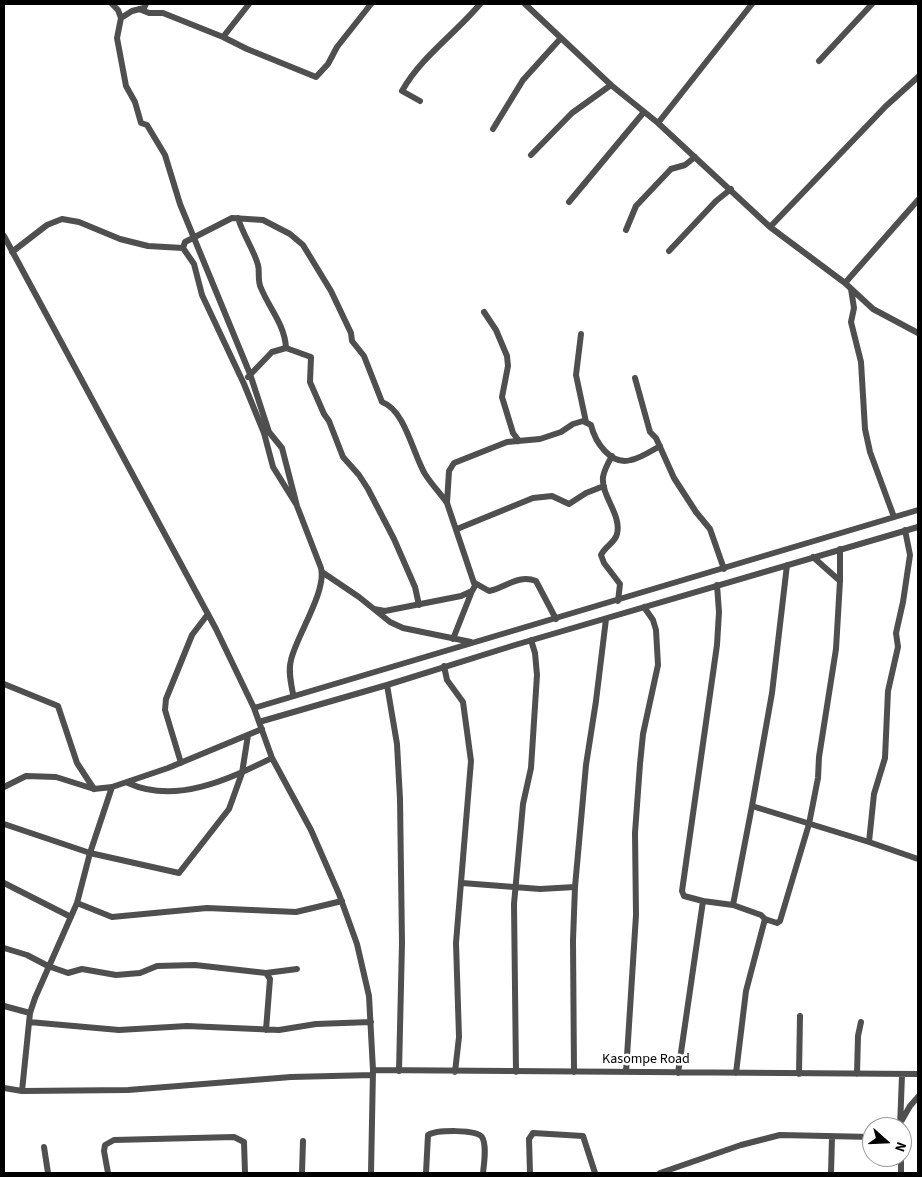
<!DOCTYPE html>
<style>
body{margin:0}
#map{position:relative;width:922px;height:1177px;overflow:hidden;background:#fff;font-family:"Source Sans 3",sans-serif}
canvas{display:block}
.frame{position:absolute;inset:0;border:5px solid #000;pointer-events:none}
.north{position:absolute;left:862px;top:1117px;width:50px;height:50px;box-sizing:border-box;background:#fff;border:1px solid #999;border-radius:50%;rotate:110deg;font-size:14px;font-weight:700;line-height:20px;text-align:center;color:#000}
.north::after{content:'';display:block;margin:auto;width:18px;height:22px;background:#000;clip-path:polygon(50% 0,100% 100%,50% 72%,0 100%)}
</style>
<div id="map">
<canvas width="922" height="1177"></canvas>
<div class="frame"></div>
<div class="north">N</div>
</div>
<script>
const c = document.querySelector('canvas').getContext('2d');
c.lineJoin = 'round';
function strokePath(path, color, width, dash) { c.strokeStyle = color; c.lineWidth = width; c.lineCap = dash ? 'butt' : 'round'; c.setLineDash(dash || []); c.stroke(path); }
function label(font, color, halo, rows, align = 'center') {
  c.font = font + ' "Source Sans 3",sans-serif'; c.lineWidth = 5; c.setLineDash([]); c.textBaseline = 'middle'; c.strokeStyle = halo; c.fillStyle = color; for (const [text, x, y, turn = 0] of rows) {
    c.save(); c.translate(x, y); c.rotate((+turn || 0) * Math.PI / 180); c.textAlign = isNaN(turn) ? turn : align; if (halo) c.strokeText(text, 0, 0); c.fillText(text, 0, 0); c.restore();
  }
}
strokePath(new Path2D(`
 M112,4l6,6 3,8 -4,20 9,48 9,16 6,21 6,2 18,30 15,49 70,170 19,58 13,16 15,58 24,62c6,23 -25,69 -30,92 -3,11 0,23 2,34
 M525,4l86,81 47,38 112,104 75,56 28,26 45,24
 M139,9l10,4h14l60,24 26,-33
 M121,18l11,-7 12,-3 2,-4
 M223,37l24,12 69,28 12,-13 9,-17 34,-43
 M819,61l53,-57
 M420,101l-18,-10c19,-34 53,-57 78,-87
 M658,123l94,-119
 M493,129l30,-49 38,-42
 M531,155l41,-42 39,-28
 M569,202l75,-90
 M238,218c5,17 16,32 20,47 2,7 -1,15 3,23 8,20 24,37 25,60
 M770,227l116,-121 32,-29
 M626,230l10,-24 35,-37 14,-4 10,-8
 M4,236l212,393 38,79 18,50 39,72 28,64 18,50 12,52 4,74 -2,103
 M183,248l2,-6 47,-24 31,2 27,14 13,11 28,46 20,42 1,8 12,15 18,46c23,8 31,52 43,72 7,11 15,19 22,29
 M669,251l47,-50 15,-12
 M12,252l35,-27 15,-6 17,3 41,17 28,7 35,2 11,16 8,31 42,89 20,49 9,34 23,37
 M845,283l73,-83
 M851,289l3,19 -3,14 10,40 4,67 5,23 24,65
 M484,312l12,18 11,26 1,10 -6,31 11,36 6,8
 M581,334l-5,41 10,47
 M248,377l24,-25 14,-4 25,9 -1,25 14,32 5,7 14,36 16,18 9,14 26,50 21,48 4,18
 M635,378l15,54 6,6 18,40 22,34 14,17 14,40
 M612,456c-4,7 -8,14 -9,21 -2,19 19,38 14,57 -2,9 -12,12 -16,21l3,8 16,21 -2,17
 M457,529l76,-31 19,-2 17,8 17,-11 18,-7
 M905,530l5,25 -7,47 -7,31 2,14 -10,44 -3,67 -11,36 -5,48 49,17
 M322,572l37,25 31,25 13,6 68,14
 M840,581v-32
 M475,583l14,8c16,-3 29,-17 47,-10l20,38
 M374,609l11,2 76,-15 11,-5 3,-5 -28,-83 2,-32 5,-8 53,-21 33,-3 21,-7 12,-8 10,-3 8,4c4,17 20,41 40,35 10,-2 20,-9 29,-14
 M453,639l19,-48
 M444,666l3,14 16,22 8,59 -15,182 3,94 -4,35
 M4,684l54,22 19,57 17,26
 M387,685l10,59 3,55 2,144 -3,128
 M254,708l664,-198
 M259,722l128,-37 128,-40 403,-118
 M181,763l-16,-53 1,-11 26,-64 16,-21
 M128,783c48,22 101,-4 144,-25
 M4,787l22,-11 30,1 38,12 18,-2 56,-19 94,-39
 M752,806l20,-113 15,-128
 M4,824l86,29 89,20 50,-64 13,-36 6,-38
 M4,883l67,34
 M462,883l78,6 35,-2
 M703,901l30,4 19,-99 117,36
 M77,903l35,14 95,-9 89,4 46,-11
 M733,905l28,10 4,4 -19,72 -10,82
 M765,919l12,4 3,-2 29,-97 9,-46 1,-21 17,-108 4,-68 -27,-24
 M4,948l23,7 21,11 20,7 14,-4 34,6 24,-2 17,-7 38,-1 71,8 4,6 -4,51
 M266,973l31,-4
 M4,1006l26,7
 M29,1022l90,8 68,-4 92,4 37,-6 55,-2
 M373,1070l545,4
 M516,1072l-2,-168 9,-100 8,-36 6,-93 -2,-22 -4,-13
 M574,1072l-1,-132 2,-53 11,-122 10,-64 10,-82
 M626,1072l10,-157 -1,-82 5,-69 3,-30 15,-69 -2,-35 -3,-10 -9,-13
 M678,1073l25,-172 -19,-5 -2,-5 35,-246 2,-33 -2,-27
 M799,1074l1,-58
 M857,1074l1,-38 3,-14
 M4,1088l18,3 106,-1 163,-13 82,-2
 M22,1091l8,-78 5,-15 42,-95 13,-50 22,-66
 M902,1120l8,-14 8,-9
 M900,1127l2,-52
 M44,1147l4,26
 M901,1157v16
 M108,1173l-4,-22 1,-6 9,-5 120,-3 10,5 1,31
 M302,1173l1,-32
 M426,1173l2,-38c8,-5 49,-6 54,2 5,8 2,27 1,36
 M530,1173l-1,-34 4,-6 50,3 12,37
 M660,1173l81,-28 39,-10 92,2
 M831,1173l1,-36`), '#4f4f4f', 6);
label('14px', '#000', '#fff', [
 ["Kasompe Road",646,1060]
]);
</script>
